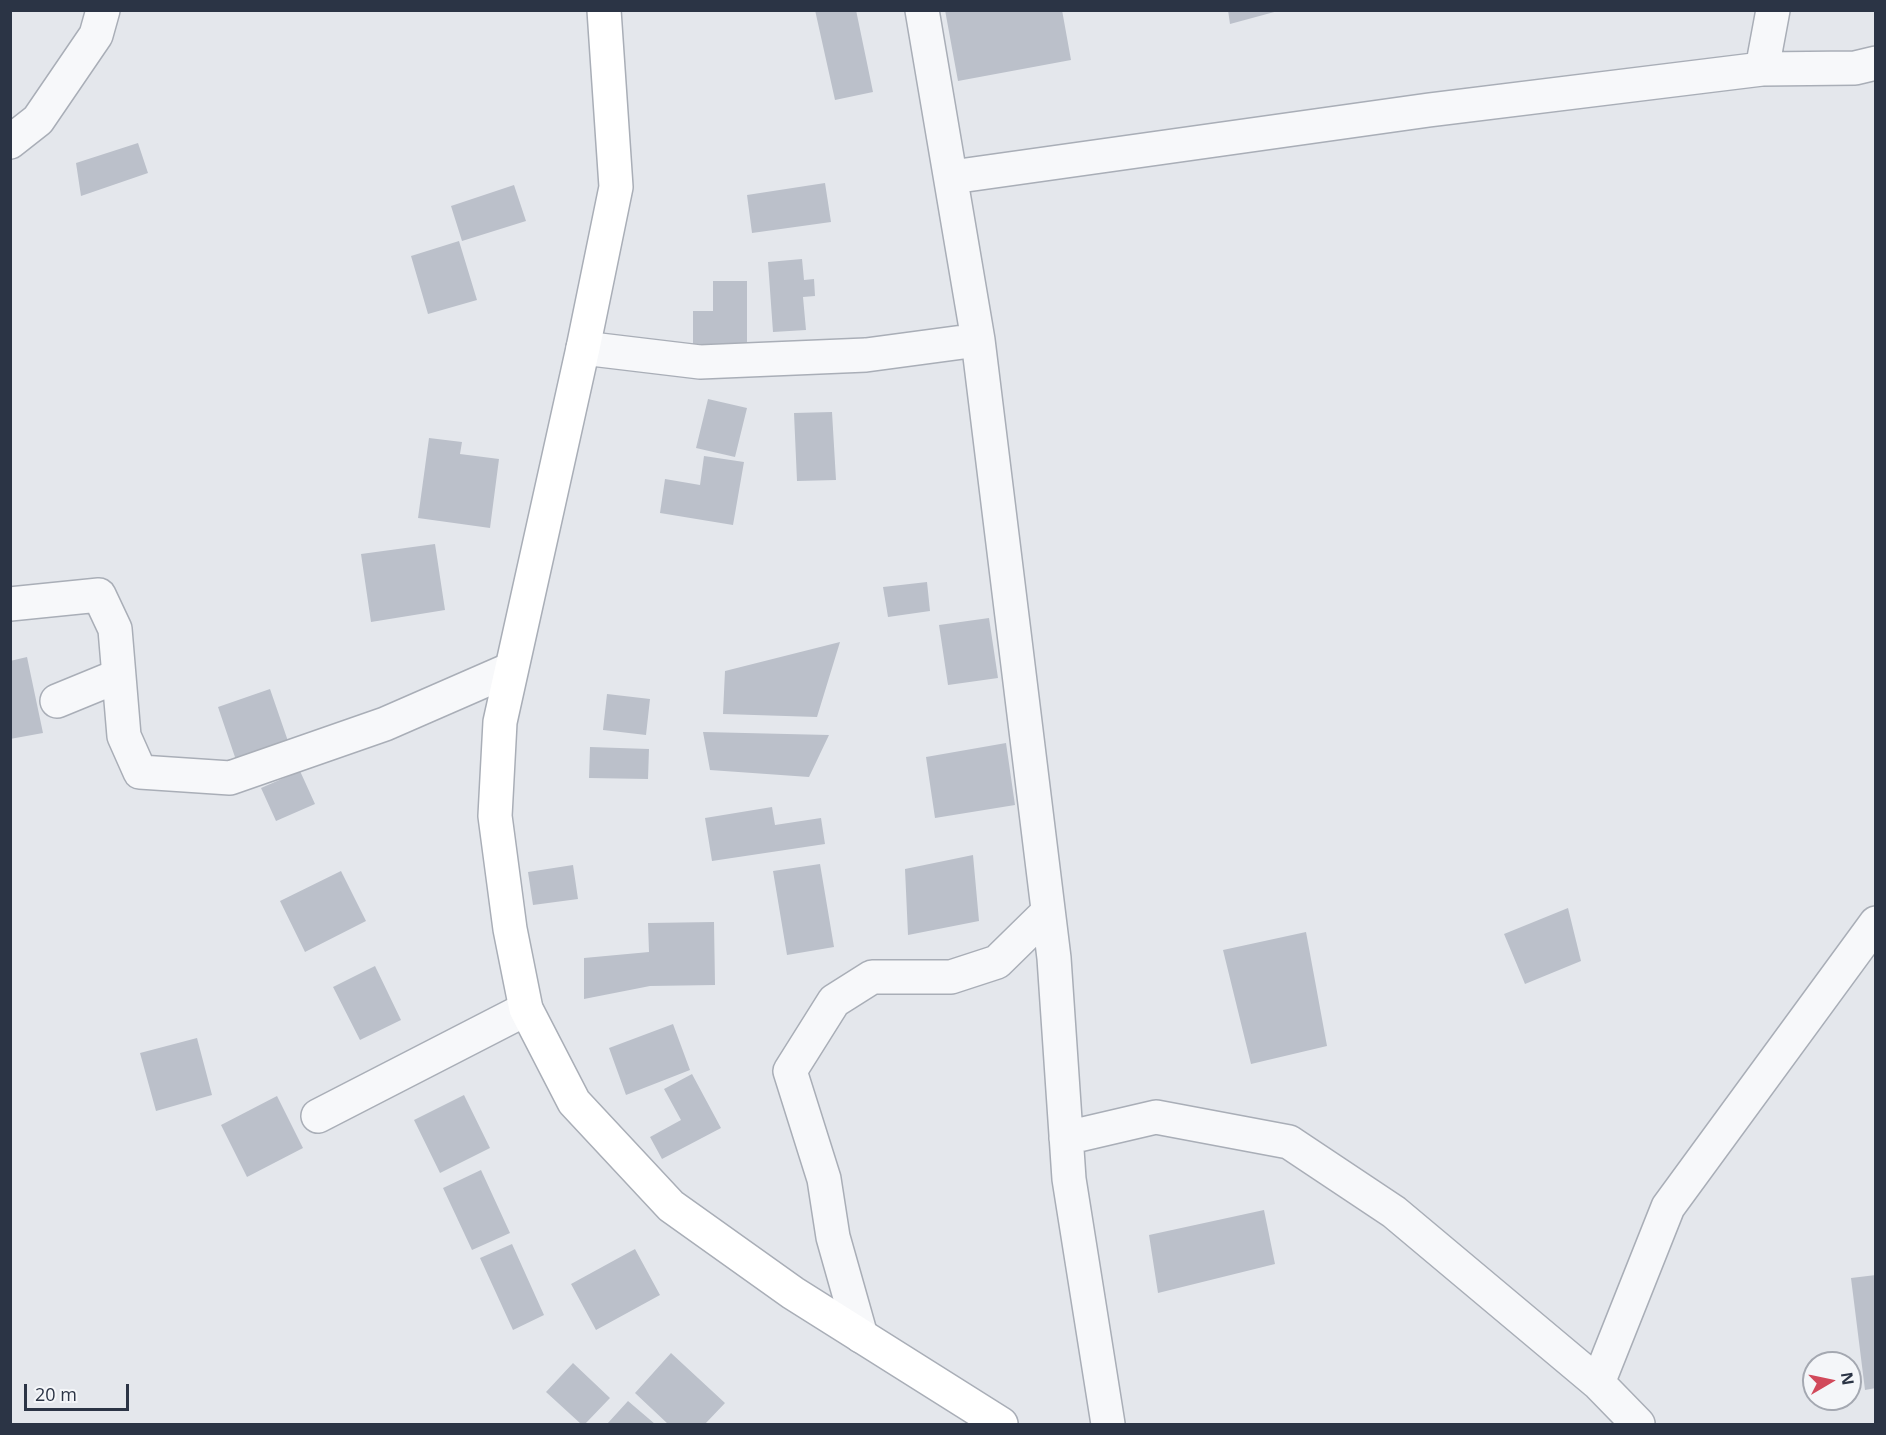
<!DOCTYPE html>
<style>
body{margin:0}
#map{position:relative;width:1886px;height:1435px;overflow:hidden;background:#e4e7ec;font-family:"Open Sans",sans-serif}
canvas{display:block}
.frame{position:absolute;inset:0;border:12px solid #2b3445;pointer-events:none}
.north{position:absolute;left:1802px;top:1351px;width:60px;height:60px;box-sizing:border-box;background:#f4f6f9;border:2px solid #a4a8b1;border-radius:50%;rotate:81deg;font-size:16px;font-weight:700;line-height:24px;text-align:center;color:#2b3445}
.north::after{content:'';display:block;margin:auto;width:21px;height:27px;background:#d1495b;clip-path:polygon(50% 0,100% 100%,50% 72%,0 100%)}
.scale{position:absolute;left:24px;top:1384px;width:105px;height:27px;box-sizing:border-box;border:3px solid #2b3445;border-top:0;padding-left:8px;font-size:18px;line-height:21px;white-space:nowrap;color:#2b3445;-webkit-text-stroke:4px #f4f6f9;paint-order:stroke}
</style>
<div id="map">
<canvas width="1886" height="1435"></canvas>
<div class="frame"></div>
<div class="north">N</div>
<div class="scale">20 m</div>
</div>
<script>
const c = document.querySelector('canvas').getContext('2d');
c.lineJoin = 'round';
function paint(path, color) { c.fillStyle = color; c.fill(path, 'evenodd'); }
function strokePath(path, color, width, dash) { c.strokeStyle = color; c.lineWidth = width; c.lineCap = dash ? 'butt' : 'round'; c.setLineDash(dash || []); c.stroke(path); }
paint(new Path2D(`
 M815,10h41l17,82 -38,8z
 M945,10h117l9,50 -113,21z
 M1228,10h50v1l-48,13z
 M138,143l10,30 -67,23 -5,-33z
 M825,183l6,39 -79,11 -5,-38z
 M514,185l12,36 -64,20 -11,-35z
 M459,241l18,59 -49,14 -17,-58z
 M802,259l2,21 10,-1 1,17 -12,1 3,33 -33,2 -5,-70z
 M713,281h34v64l-54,1v-35h20z
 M708,399l39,9 -12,49 -39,-9z
 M832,412l4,68 -39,1 -3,-68z
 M429,438l33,4 -2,12 39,5 -9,69 -72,-10z
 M704,456l40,6 -11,63 -73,-12 5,-34 35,6z
 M435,544l10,66 -74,12 -10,-68z
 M927,582l3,29 -42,6 -5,-30z
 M989,618l9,60 -50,7 -9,-60z
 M840,642l-23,75 -94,-3 2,-43z
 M27,657l16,76 -33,6v-78z
 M270,689l19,55 -52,19 -19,-56z
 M607,694l43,5 -4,36 -43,-5z
 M703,732l126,3 -20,42 -99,-7z
 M1006,743l9,62 -80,13 -9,-61z
 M590,747l59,2 -1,30 -59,-1z
 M300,771l15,33 -39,17 -15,-33z
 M772,807l3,18 46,-7 4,26 -113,17 -7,-43z
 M973,855l6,66 -71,14 -3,-66z
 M820,864l14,83 -47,8 -14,-84z
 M573,865l5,34 -45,6 -5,-33z
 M341,871l25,50 -61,31 -25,-51z
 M1568,908l13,53 -56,23 -21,-50z
 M714,922l1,63 -65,1 -66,13v-41l65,-6 -1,-29z
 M1306,932l21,114 -76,18 -28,-114z
 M375,966l26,54 -41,20 -27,-53z
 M673,1024l17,46 -64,25 -17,-47z
 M197,1038l15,57 -56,16 -16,-58z
 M692,1074l29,54 -59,31 -12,-22 31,-17 -17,-31z
 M464,1095l26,53 -50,25 -26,-53z
 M277,1096l26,52 -56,29 -26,-52z
 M481,1170l29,63 -38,17 -29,-62z
 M1264,1210l11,54 -117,29 -9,-58z
 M512,1244l32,71 -31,15 -33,-72z
 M635,1249l25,46 -64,35 -25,-46z
 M1876,1275v113l-11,2 -14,-112z
 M671,1353l54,50 -20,21h-37l-33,-31z
 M573,1363l37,35 -25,26h-4l-35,-32z
 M628,1401l27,23h-48z`), '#bbc0ca');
const street = new Path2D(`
 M922,10l56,330 76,618 15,221 39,245
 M1762,69l11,-59
 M10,142l28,-22 58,-85 7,-25
 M952,177l477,-67 333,-41 93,-1 21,-5
 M583,348l117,14 166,-7 112,-15
 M10,604l89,-9 16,34 9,107 16,36 90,6 155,-54 126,-55
 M57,701l61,-25
 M318,1116l208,-107
 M1066,1138l90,-21 133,25 105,70 204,171 70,-176 208,-284
 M861,1336l-28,-99 -9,-58 -34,-108 44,-70 38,-24h79l46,-15 51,-50
 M1598,1383l40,41`);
const secondary = new Path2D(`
 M604,10l12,177 -33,161 -83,374 -5,94 15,113 16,80 48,93 97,104 122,87 208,131`);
strokePath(street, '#a9aeb7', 36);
strokePath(secondary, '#a9aeb7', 36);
strokePath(street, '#f7f8fa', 33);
strokePath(secondary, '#fff', 33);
</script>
